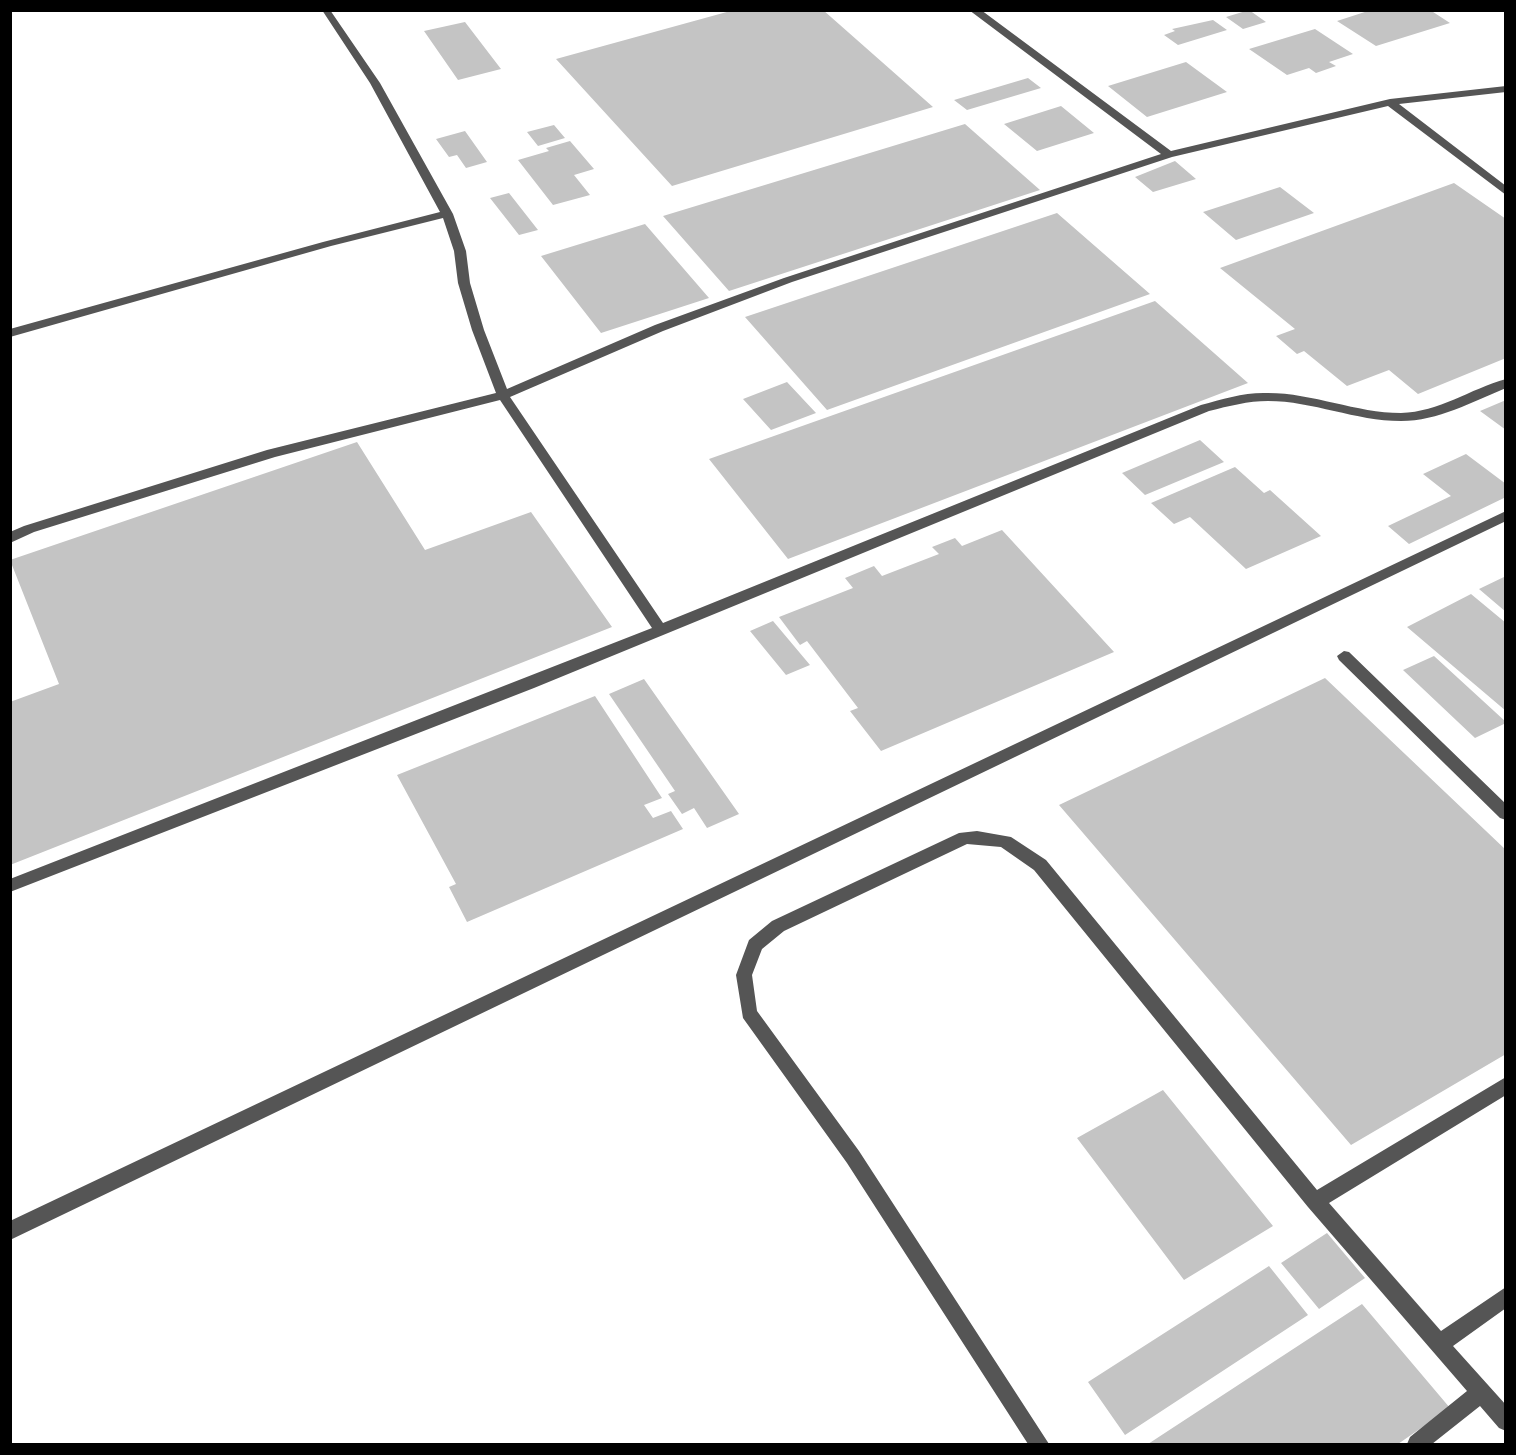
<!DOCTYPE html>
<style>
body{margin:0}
#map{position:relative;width:1516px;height:1455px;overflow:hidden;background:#fff;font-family:Montserrat,sans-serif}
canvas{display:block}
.frame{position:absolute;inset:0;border:12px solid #000;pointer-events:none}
</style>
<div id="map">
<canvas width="1516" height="1455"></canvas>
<div class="frame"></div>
</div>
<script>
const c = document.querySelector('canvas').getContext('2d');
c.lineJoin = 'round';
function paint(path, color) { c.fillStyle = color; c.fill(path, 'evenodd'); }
paint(new Path2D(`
 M734,10h89l110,97 -261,79 -116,-127z
 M1249,10l17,12 -23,7 -17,-12z
 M1371,10h59l20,13 -74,23 -39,-25z
 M1213,20l14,10 -49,15 -14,-10 11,-4 -3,-2z
 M465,22l36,47 -43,11 -34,-49z
 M1315,29l38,25 -24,8 7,4 -20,7 -7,-5 -22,7 -38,-26z
 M1186,62l41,30 -80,25 -39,-31z
 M1028,78l13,10 -74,22 -13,-10z
 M1061,106l33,27 -57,18 -33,-27z
 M965,124l75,66 -311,101 -66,-75z
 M554,125l11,13 -27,8 -11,-14z
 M465,131l22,31 -21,6 -9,-13 -8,2 -13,-18z
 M570,141l24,28 -20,6 16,20 -37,10 -35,-45 31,-9 -3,-3z
 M1175,161l21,18 -43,13 -18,-15z
 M1454,183l52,36v139l-88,36 -29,-24 -42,16 -43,-35 -7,3 -21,-18 19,-7 -75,-61z
 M1280,187l34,26 -78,27 -33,-28z
 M509,193l29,37 -19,5 -29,-37z
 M1057,213l93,81 -323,116 -82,-93z
 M645,224l64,74 -108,35 -60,-77z
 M1155,301l93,82 -460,176 -79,-100z
 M787,382l29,31 -45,17 -28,-31z
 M1506,400v30l-26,-19z
 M1200,440l24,22 -79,33 -23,-22z
 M357,442l68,108 106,-38 81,115 -602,238v-163l49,-18 -49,-124z
 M1466,454l40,30v13l-97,47 -21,-18 63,-30 -28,-22z
 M1235,467l29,26 6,-3 51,46 -75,33 -56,-52 -16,7 -23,-21z
 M1002,530l112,122 -233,99 -31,-40 8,-3 -51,-67 -7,4 -21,-28 74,-29 -8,-10 29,-12 8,10 57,-22 -7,-7 23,-9 7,8z
 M1506,576v36l-27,-23z
 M1471,594l35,29v88l-99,-84z
 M773,621l37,44 -24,10 -36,-44z
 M1434,656l72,66v1l-31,15 -72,-68z
 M1325,678l181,172v204l-155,91 -292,-340z
 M644,679l95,135 -32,14 -13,-20 -12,6 -14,-20 7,-3 -66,-97z
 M595,696l67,102 -18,7 9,13 18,-7 12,18 -216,93 -18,-35 7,-3 -59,-109z
 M1163,1090l110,136 -89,54 -107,-142z
 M1327,1233l38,45 -46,31 -38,-46z
 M1269,1266l39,49 -183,120 -37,-53z
 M1362,1304l88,104 -52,36h-250z`), '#c4c4c4');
paint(new Path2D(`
 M322,10h8l50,73 73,131 13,37 4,32 14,47 23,59 148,-64 129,-47 377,-124 -192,-144h12l190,141 219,-52 116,-13v6l-107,12 107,82v9l-118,-89 -216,51 -380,125 -129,49 -153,66 153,226 538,-218c22,-6 44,-13 67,-12 45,0 88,20 133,20 38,-1 69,-24 105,-34v9c-34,14 -68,33 -105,33 -46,0 -88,-20 -133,-20 -20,0 -39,5 -59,10l-675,277 -524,204v-13l642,-251 -152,-228 -225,57 -241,75 -24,11v-11l14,-6 243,-76 229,-57 -24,-63 -14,-47 -4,-32 -11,-33 -112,28 -321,91v-8l313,-87 117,-30 -70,-129z
 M1506,511v10l-1496,719v-19z
 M1344,651l5,1 157,152v16l-6,-2 -161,-158 -2,-4z
 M977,831l34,6 35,23 271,330 189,-113v18l-177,108 112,128 65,-44v21l-53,38 53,59v26l-7,-3 -19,-22 -48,38h-25l3,-7 57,-46 -159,-184 -274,-337 -33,-23 -34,-3 -183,87 -22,18 -10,26 5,36 102,140 190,293h-21l-181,-281 -104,-145 -7,-43 13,-35 23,-19 187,-88z`), '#555');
</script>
